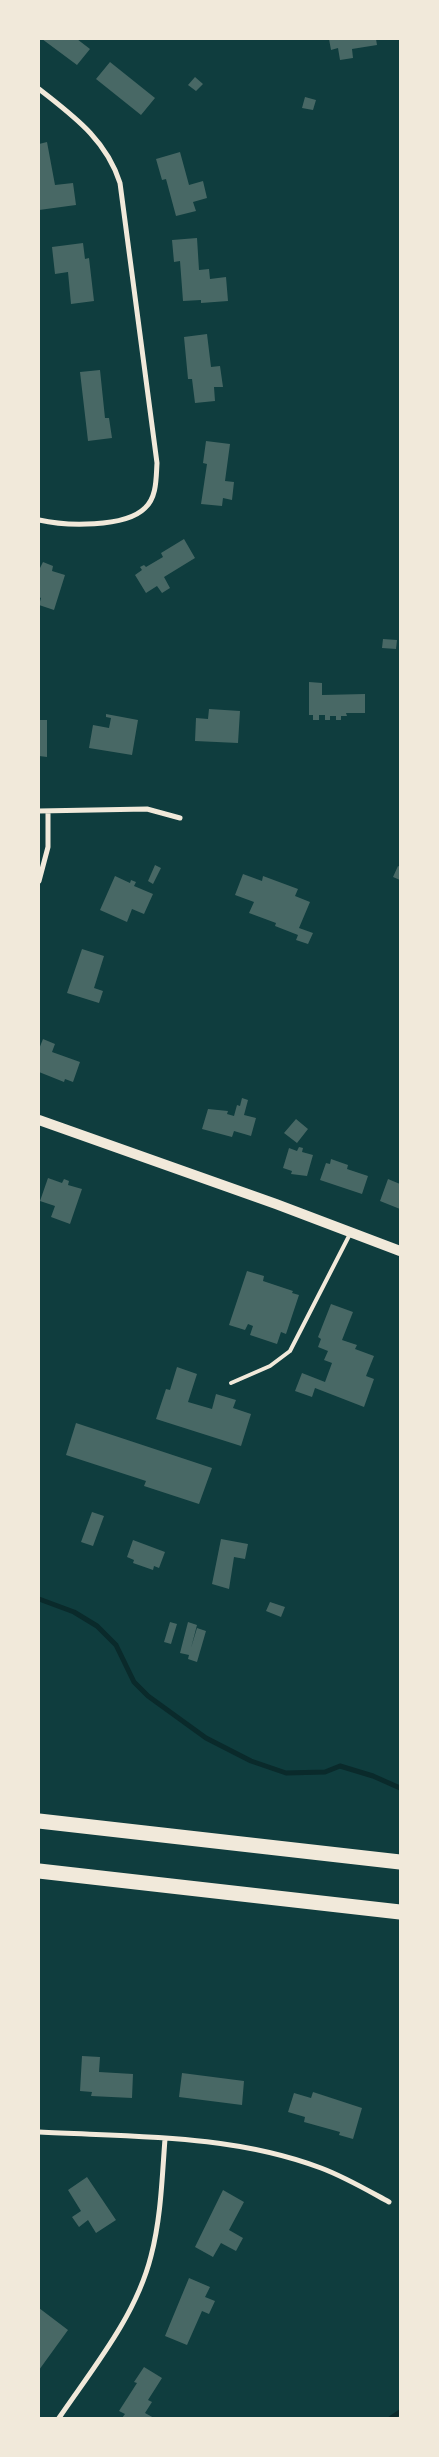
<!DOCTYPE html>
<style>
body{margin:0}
#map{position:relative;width:439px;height:2457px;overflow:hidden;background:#0f3d3e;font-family:"Open Sans",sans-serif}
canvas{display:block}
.frame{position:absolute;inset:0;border:40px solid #f1e9da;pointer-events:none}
</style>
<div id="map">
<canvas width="439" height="2457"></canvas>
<div class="frame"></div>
</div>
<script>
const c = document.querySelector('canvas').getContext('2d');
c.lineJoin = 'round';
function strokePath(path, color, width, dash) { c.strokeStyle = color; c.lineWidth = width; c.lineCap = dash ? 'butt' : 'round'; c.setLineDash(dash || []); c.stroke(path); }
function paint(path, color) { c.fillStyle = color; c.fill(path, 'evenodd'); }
strokePath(new Path2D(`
 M39,1599l35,13 23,14 19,19 18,37 14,14 58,42 45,23 35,12 39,-1 15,-6 33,10 27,12
 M391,2418l9,-6`), '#0a2a2b', 5);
paint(new Path2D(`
 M42,39h35l13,10 -13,16z
 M329,39h47l1,6 -25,4 1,9 -13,2 -2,-12 -7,2z
 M110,62l45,36 -14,17 -45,-36z
 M195,77l8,7 -7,7 -8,-6z
 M305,97l11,3 -3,10 -11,-2z
 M47,142l8,43 18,-2 3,22 -37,5v-66z
 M180,152l9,33 14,-4 4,17 -14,4 3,9 -20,5 -10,-37 -4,1 -6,-21z
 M197,238l2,32 10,-1 1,10 16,-2 2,24 -27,2v-3l-18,1 -3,-40 -6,1 -2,-22z
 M83,243l2,16 4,-1 5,43 -23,3 -3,-32 -13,2 -3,-27z
 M207,334l4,33 9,-1 3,21h-9l1,14 -20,2 -3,-24h-4l-4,-42z
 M100,370l5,48h4l3,20 -24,3 -8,-69z
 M206,441l24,3 -5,37 9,1 -2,18 -9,-2 -1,8 -21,-2 6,-40 -4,-1z
 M184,539l11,19 -31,19 6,11 -8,5 -5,-7 -11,7 -11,-18 7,-5 -2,-3 4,-2 2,2 17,-10 -2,-4z
 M43,562l10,4 -1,5 13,4 -11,35 -15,-5 2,-7 -2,-1v-27z
 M383,639l14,1 -1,9 -14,-1z
 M309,682l13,1v12l43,-1v19h-19l1,3h-6v4h-5v-4h-6v4h-5v-5h-6v5h-6v-5h-4z
 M209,709l31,2 -2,32 -43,-2 1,-23 12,1z
 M106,714l32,6 -6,35 -43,-7 4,-23 16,3 2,-10 -5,-1z
 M39,720h8v37l-8,-1z
 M155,865l6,3 -8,16 -5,-3z
 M398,866l2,1v13l-7,-3z
 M243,874l19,7 1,-5 35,13 -3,7 15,6 -11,26 14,5 -5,11 -12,-4 2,-5 -23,-9 1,-3 -27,-10 5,-11 -19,-7z
 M115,876l15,7 1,-3 5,2 -2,4 19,8 -9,20 -12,-5 -5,13 -27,-12z
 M82,949l22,7 -10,32 9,3 -4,12 -32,-10z
 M43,1039l12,5 -3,8 28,10 -7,20 -8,-3 -1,3 -25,-10v-23z
 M242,1098l6,2 -4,15 12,3 -5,18 -17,-5 -2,6 -30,-8 6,-20 20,2 -1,3 7,2 3,-11 3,1z
 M296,1119l12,10 -11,14 -13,-10z
 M299,1147l4,1 -1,4 11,3 -6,21 -16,-2 1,-3 -9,-3 6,-20 8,3z
 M331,1159l17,6 -1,4 21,7 -6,18 -42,-14 6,-17 4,1z
 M48,1178l14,5 2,-4 5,2 -1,4 14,4 -12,35 -19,-7 4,-11 -15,-5z
 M388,1179l12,5v25l-20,-8z
 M247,1271l17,5 -1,5 30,10 -1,2 7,2 -13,39 -5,-2 -4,12 -27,-9 3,-9 -5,-2 -3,6 -16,-5z
 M331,1304l22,8 -11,28 15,5 -2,4 19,7 -8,20 8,3 -10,28 -49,-19 -3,9 -17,-6 7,-18 23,9 7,-19 -8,-3 4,-9 -10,-4 3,-8 -3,-2z
 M177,1367l20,7 -9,28 24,7 4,-15 20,6 -3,8 18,6 -10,32 -85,-27 10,-30 4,1z
 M76,1423l136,45 -13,36 -55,-18 2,-5 -80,-26z
 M92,1512l12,4 -11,30 -12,-4z
 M221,1539l27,5 -3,15 -11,-2 -5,32 -17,-5z
 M133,1540l32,12 -6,16 -5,-2 -1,4 -20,-7 1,-3 -7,-3z
 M270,1602l15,5 -4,10 -15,-6z
 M170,1622l7,2 -6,20 -7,-2z
 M188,1622l9,3 -6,23 6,-20 9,3 -9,31 -9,-3 1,-4 -9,-2z
 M82,2056l18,1 -1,15 34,2 -1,24 -41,-2 1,-4 -12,-1z
 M182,2073l62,8 -2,24 -63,-8z
 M313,2092l49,16 -9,31 -14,-4 1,-3 -36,-10 1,-5 -17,-5 6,-19 17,5z
 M87,2177l29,43 -20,13 -8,-13 -9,7 -7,-10 9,-6 -13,-21z
 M223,2190l21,12 -15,28 14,8 -7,13 -15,-8 -8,14 -18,-10z
 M189,2278l21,9 -5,10 10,4 -6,13 -7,-3 -15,34 -22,-9z
 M39,2308l29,22 -29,40z
 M144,2367l18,11 -14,22 4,2 -7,11 9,5h-32l3,-4 -6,-3 18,-28 -3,-1z`), '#486865');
strokePath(new Path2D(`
 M231,1383l39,-17 20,-15 60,-117`), '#f1e9da', 4);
strokePath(new Path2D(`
 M39,89c34,27 67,50 81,94l37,280c-1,15 0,34 -12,45 -20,20 -80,18 -106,12
 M39,811l108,-2 33,9
 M39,881l9,-34v-36
 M39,2132c94,5 192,2 282,36 24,9 46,22 68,34
 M59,2418c34,-50 77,-102 92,-162 10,-38 11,-78 14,-117`), '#f1e9da', 5);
strokePath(new Path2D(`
 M39,1120l237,84 124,47`), '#f1e9da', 10);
strokePath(new Path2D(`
 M39,1821l361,41
 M39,1871l361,41`), '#f1e9da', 15);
</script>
